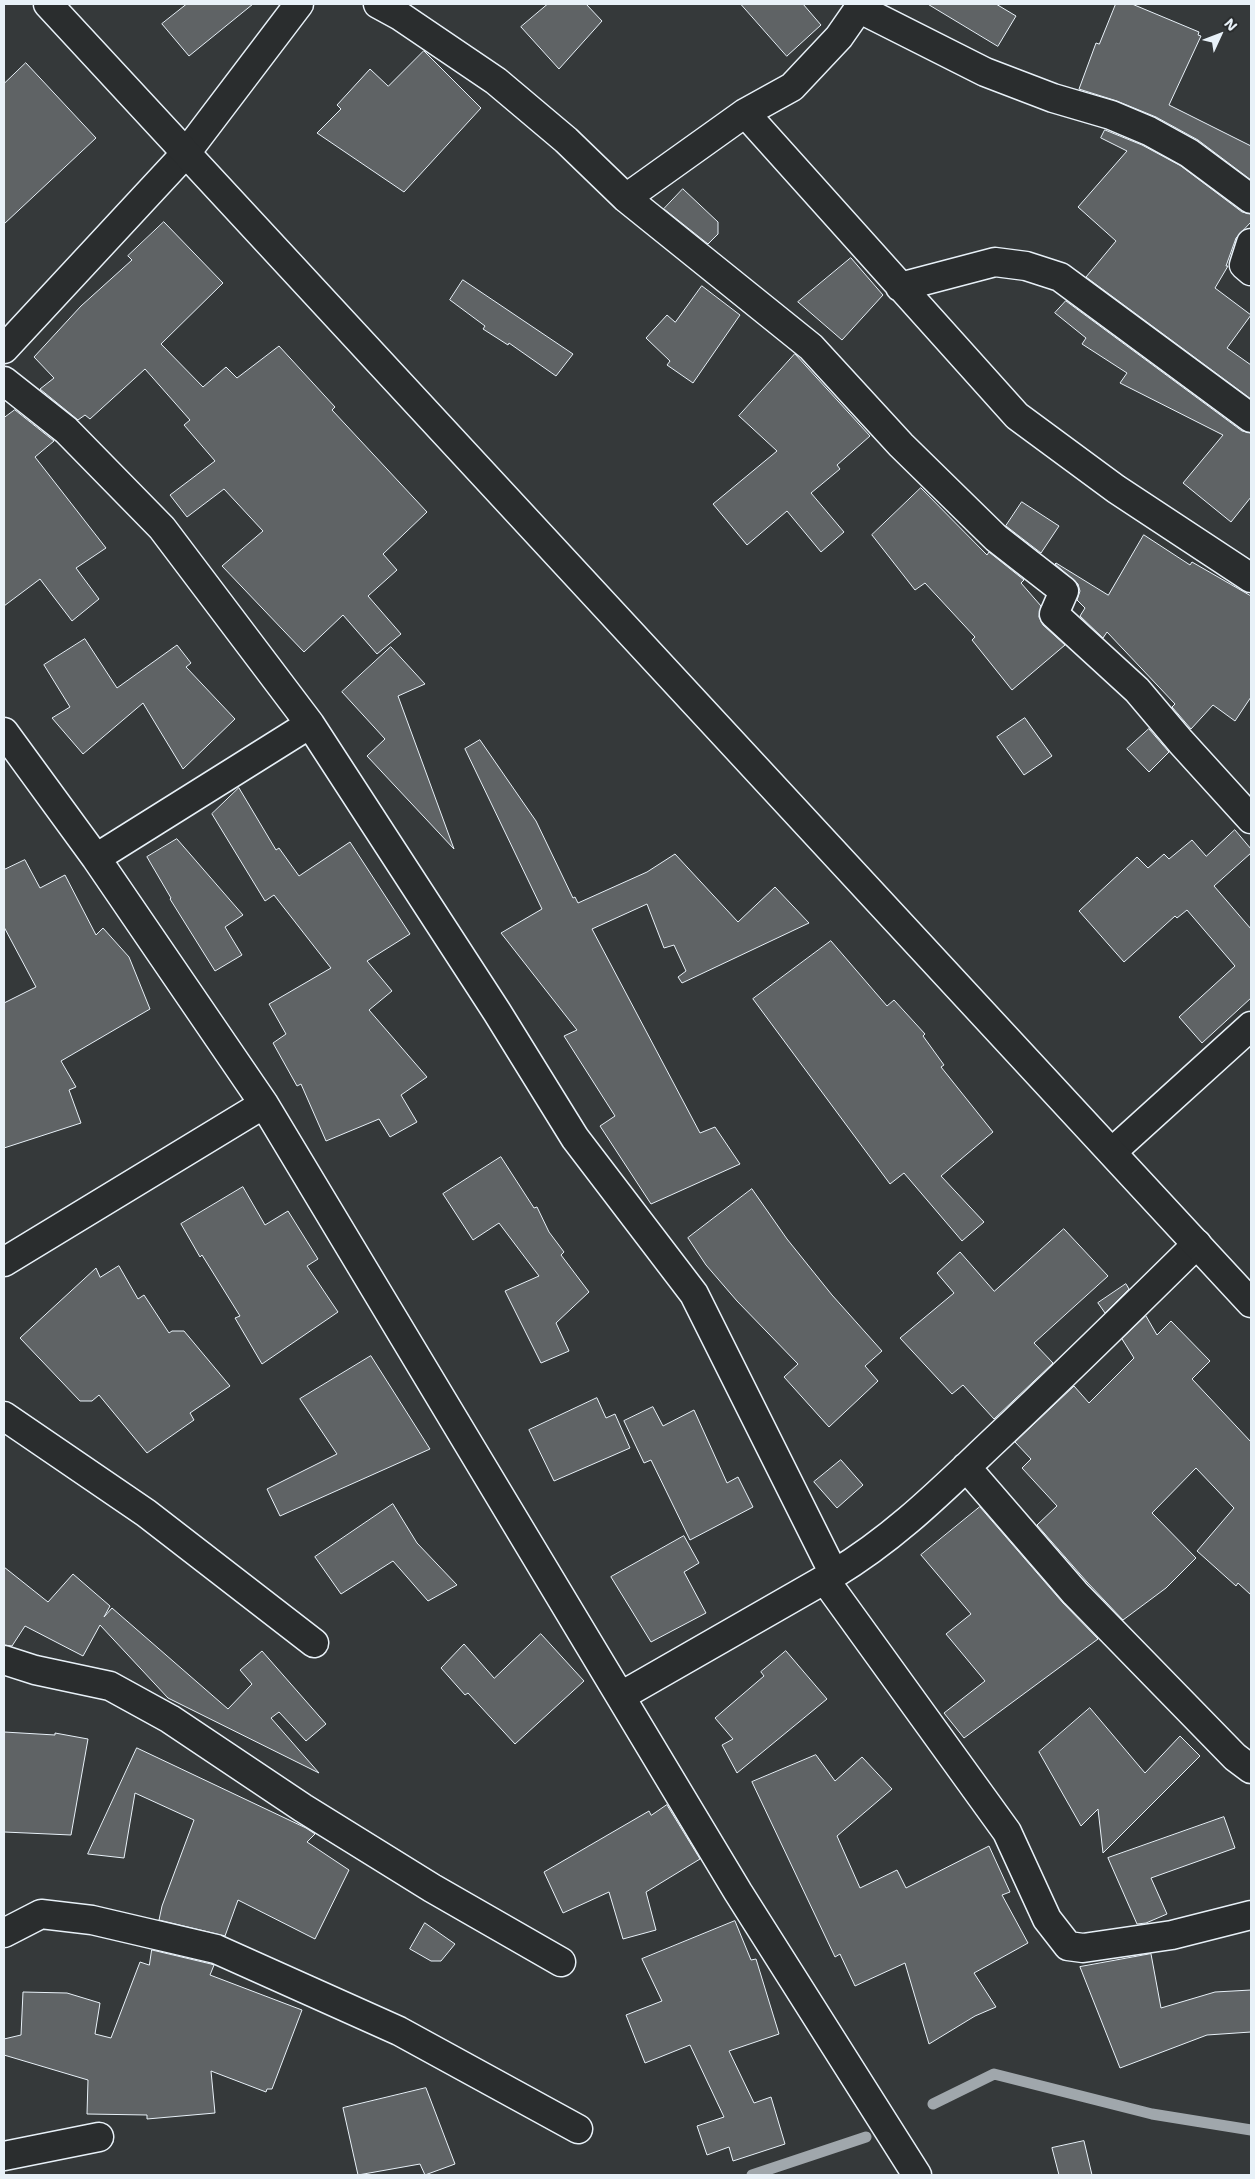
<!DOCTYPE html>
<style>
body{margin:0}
#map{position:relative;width:1255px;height:2179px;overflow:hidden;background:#35393a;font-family:"Shantell Sans",sans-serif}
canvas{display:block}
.frame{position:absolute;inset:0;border:5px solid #e8f1f8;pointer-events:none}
.north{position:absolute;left:1195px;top:10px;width:50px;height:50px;-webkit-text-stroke:4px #2a2d2e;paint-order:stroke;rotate:47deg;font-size:14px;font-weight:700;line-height:20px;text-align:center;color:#e8f1f8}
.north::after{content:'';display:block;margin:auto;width:18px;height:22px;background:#e8f1f8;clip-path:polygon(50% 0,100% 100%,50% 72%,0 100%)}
</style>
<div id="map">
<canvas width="1255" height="2179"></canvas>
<div class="frame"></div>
<div class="north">N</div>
</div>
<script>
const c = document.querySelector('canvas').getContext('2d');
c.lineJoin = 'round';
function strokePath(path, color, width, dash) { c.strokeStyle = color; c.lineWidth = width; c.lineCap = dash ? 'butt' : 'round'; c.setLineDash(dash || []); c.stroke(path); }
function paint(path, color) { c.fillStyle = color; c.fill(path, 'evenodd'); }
strokePath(new Path2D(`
 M933,2104l61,-30 158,40 99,16
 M752,2175l114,-38`), '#a0a7ac', 11);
const building = new Path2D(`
 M187,4h66l-64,52 -27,-32z
 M548,4h38l16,17 -43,48 -38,-42z
 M741,4h62l18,21 -34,31z
 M928,4h68l20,12 -18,30z
 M1116,4h16l67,28 -1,3 3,1 -32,69 82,41v34l-53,-40 -42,-23 -39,-16 -38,-12 17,-46 3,1z
 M424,51l57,57 -77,84 -87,-59 24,-24 -4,-4 33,-36 18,17z
 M26,63l70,75 -92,86v-140z
 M1105,130l37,15 39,21 61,46 9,2v8l-15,16 -10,28h2l-13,22 36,27 -24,33 24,17v34l-165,-122 30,-36 -38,-34 49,-56 -26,-13z
 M683,189l35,33v12l-10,10 -44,-35z
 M164,222l59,61 -62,61 42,43 23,-20 11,11 42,-32 56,61 -3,3 95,102 -44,42 14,16 -29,26 33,38 -24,20 -34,-39 -39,37 -82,-86 41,-35 -39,-42 -37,28 -17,-22 45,-34 -31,-36 6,-5 -45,-51 -55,50 -5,-4 -7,5 -38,-31 14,-11 -20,-21 47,-51 51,-46 -4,-4z
 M851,258l32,37 -41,45 -44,-38z
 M463,280l110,74 -17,22 -47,-33 -1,2 -25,-16 2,-3 -35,-26z
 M702,286l38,29 -47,68 -26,-18 3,-4 -24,-23 21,-23 8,7z
 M1066,301l176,130 9,2v64l-20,25 -48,-39 40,-48 -103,-52 7,-10 -45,-29 4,-6 -31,-25z
 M795,354l75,82 -33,29 3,4 -29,24 33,39 -23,20 -34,-41 -40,34 -34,-41 64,-53 -38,-35z
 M15,410l39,31 -19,16 71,91 -30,20 23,31 -27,22 -32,-42 -36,27v-188z
 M921,488l66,67 2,-3 35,28 -3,3 20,23 -2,11 4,8 22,20 -53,45 -40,-50 3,-3 -50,-54 -10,7 -43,-55z
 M1022,502l37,24 -18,27 -35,-27z
 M1144,535l46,30 2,-3 59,34v101l-16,24 -22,-16 -22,24 -19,-22 3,-3 -68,-72 -4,6 -23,-22 5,-8 -8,-8 3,-9 -2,-7 -23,-20 1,-1 52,32z
 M85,639l32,49 60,-43 14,18 -5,4 49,52 -52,50 -40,-66 -60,51 -31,-36 18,-11 -26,-42z
 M391,647l34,37 -27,12 56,153 -87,-93 18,-17 -43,-47z
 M1025,718l27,38 -28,19 -27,-38z
 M1149,729l20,23 -20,20 -22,-23z
 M480,740l56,81 37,77 2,-1 3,6 69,-31 28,-18 63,68 37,-35 34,36 -127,60 -4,-6 8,-6 -12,-26 -10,3 -17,-44 -55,25 108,204 15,-6 25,37 -89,40 -51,-78 15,-10 -51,-80 13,-6 -76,-97 41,-24 -77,-160z
 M239,788l37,62 3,-2 20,28 51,-34 60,92 -43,27 25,30 -23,19 58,67 -26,18 16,27 -27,15 -11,-18 -53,22 -25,-57 -4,2 -24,-43 13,-9 -17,-30 62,-36 -57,-73 -9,6 -53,-87z
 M1235,830l16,19v4l-37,33 37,43v69l-49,45 -23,-26 56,-51 -48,-56 -10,8 -2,-2 -51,46 -45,-51 58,-54 11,11 16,-14 5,5 23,-19 14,16z
 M177,839l66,76 -18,12 17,28 -27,16 -45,-72 1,-1 -24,-41z
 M25,860l15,28 25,-13 31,60 7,-7 26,29 21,52 -89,52 15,26 -7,3 12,33 -77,25v-145l32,-16 -32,-60v-57z
 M831,941l56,65 7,-6 31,34 -2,2 21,29 -3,2 52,65 -52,44 43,46 -22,19 -58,-68 -14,11 -137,-185z
 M501,1157l33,51 3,-1 12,25 15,20 -3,3 28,37 -33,31 13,28 -28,12 -36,-72 34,-15 -40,-53 -26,17 -30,-46z
 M243,1187l22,38 23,-14 30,48 -11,7 31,46 -76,52 -27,-46 5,-2 -38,-61 -2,2 -19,-33z
 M752,1189l35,50 45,56 50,56 -17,15 13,15 -49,46 -45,-50 14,-13 -61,-63 -31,-36 -18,-27z
 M1064,1229l44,47 -74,67 19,20 -59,56 -31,-34 -11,9 -52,-56 54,-45 -17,-20 23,-21 34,39z
 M119,1266l19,33 6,-4 25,38 3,-2h12l46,55 -40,27 4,7 -47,33 -48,-58 -7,6h-12l-60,-63 76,-70 4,9z
 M1126,1284l3,5 -24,24 -7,-10z
 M1146,1316l11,19 14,-14 39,40 -18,18 59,63v153l-13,-12 -2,3 -39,-35 37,-43 -38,-40 -44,45 44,45 -30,30 -43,32 -36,-38 -50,-57 20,-19 -35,-38 9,-9 -16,-17 59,-56 15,17 45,-45 -12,-19z
 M371,1356l59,93 -150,67 -13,-27 70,-35 -37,-55z
 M597,1398l9,20 9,-4 15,34 -76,33 -25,-51z
 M653,1407l10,19 31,-16 33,73 11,-6 15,30 -63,33 -39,-80 -7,3 -20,-42z
 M841,1460l22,25 -26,23 -23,-26z
 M393,1504l24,39 40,42 -29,16 -35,-40 -52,33 -26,-37z
 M980,1507l83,96 35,36 -134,99 -20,-25 41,-32 -39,-47 25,-20 -50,-59z
 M684,1536l15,27 -15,9 22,41 -55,29 -40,-65z
 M4,1567l44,35 25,-28 37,32 -6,11 8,-9 116,101 24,-25 -12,-14 22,-19 64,73 -20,17 -27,-29 -8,6 48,55 -151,-75 -68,-73 -17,31 -58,-30 -13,20 -8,-1z
 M541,1634l43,47 -69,63 -47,-51 -3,2 -24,-27 23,-24 30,34z
 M786,1651l41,48 -90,74 -15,-28 11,-6 -18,-21 49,-42 -3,-4z
 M1090,1708l55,65 35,-37 20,20 -97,97 -5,-44 -17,17 -42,-74z
 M4,1732l51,3v-2l33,6 -17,96 -67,-3z
 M137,1748l169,80 9,6 -8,8 42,28 -34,69 -77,-39 -13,36 -66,-16 3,-14 32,-86 -59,-27 -11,65 -36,-4z
 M816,1755l19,26 27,-24 30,32 -55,47 23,52 37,-18 9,18 83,-42 21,46 -8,3 26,48 -54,30 22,34 -21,9 -46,28 -24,-81 -50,23 -15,-32 -5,3 -83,-175z
 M667,1805l33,54 -54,33 10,38 -33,9 -14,-47 -46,21 -19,-41 105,-61 2,4z
 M1224,1817l11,31 -84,30 16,36 -21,9 -9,1 -29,-66z
 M735,1921l16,39 5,-1 23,75 -50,17 25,52 17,-6 14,47 -52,17 -4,-14 -22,8 -10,-29 27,-9 -34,-72 -45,18 -19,-48 36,-14 -20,-42z
 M425,1923l30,21 -14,17h-10l-21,-12z
 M152,1950l59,14 3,1 -4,10 92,35 -30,79h-5l-1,3 -55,-21 4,42 -68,6v-4l-60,-1 1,-34 -84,-25v-16l17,-4 2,-43 44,1 33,10 -5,31 16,4 29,-76 9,3z
 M1151,1954l10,54 54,-16 36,-2v42l-44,3 -87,33 -40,-101z
 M426,2088l29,76 -30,11 -5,-11 -62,11 -15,-67z
 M1084,2141l8,34h-33l-7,-27z`);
paint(building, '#5f6365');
strokePath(building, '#e8f1f8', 1);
const minor = new Path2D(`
 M378,4l22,12 96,65 70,59 60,58 185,149 90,98 95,93 68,53 -10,23 83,76 44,52 70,77
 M858,8l127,64 68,26 58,17 38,16 40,22 62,46
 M745,113l272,303 99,73 135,89
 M626,198l119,-85 47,-26 47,-50 23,-33
 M1251,243l-7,22 7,6
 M900,287l95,-25 31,4 34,11 191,141
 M4,349l182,-196 113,-149
 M4,381l62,49 96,98 148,196 187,288 78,126 119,156 140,280
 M4,732l92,126 168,246 474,788 179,283
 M96,858l214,-134
 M1112,1152l139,-126
 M4,1262l260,-158
 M4,1416l142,97 168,130
 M966,1467l109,126 160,164 16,12
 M825,1580l182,252 40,87 21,27 15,2 89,-13 79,-20
 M4,1660l31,10 75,16 60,33 133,89 129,80 129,74
 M621,1696l213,-122c62,-37 110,-86 162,-135 68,-64 134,-129 201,-195
 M4,1933l37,-19 51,6 124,29 183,82 179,98
 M4,2156l95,-19`);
const tertiary = new Path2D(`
 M48,4l1203,1299`);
strokePath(minor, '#e8f1f8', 31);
strokePath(tertiary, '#e8f1f8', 31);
strokePath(minor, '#2a2d2e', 28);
strokePath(tertiary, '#2a2d2e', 28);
</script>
